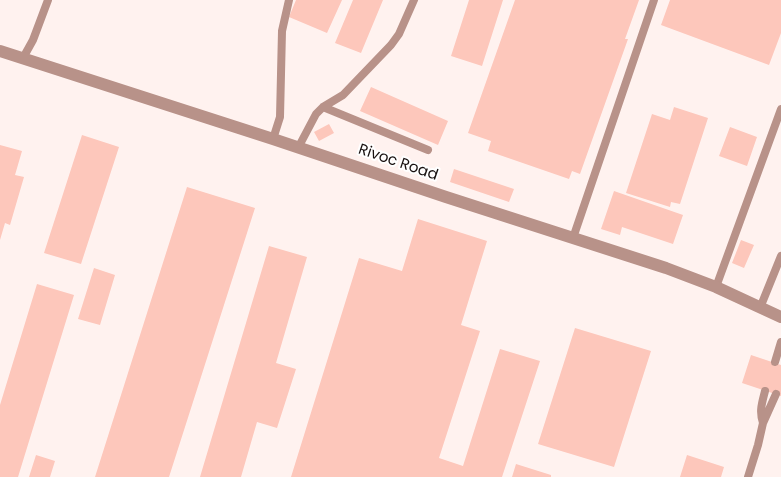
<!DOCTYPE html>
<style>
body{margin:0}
canvas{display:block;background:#fff2ef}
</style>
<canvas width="781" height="477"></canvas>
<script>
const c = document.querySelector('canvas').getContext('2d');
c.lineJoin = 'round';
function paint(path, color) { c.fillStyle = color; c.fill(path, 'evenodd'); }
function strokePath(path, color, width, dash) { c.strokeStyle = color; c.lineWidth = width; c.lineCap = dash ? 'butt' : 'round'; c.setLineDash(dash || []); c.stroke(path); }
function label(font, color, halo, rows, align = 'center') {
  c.font = font + ' Poppins,sans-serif'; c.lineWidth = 4; c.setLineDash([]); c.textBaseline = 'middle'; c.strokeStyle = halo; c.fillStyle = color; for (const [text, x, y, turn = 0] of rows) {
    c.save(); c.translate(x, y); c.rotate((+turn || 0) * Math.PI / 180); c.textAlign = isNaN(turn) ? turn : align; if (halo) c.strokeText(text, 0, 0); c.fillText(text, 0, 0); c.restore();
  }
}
paint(new Path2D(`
 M296,0h46l-15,33 -38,-16z
 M353,0h30l-22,53 -26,-10z
 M469,0h34l-21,66 -31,-10z
 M515,0h124l-14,39h3l-48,135 -8,-3 -3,8 -81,-28 3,-10 -23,-8z
 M670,0h111v33l-12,32 -108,-40z
 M371,87l77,34 -10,24 -78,-34z
 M674,107l34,11 -28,86 -9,-2 -1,5 -44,-14 26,-79 18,6z
 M329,124l5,9 -15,8 -5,-9z
 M730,127l27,10 -10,29 -28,-10z
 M82,135l37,12 -38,117 -37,-11z
 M0,145l22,6 -7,24 9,2 -14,48 -5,-2 -5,17z
 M454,169l60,20 -5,13 -59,-20z
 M187,187l68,21 -86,269h-74z
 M614,191l69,24 -10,29 -51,-17 -2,8 -19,-6z
 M418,219l69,22 -26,84 19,6 -41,127 24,8 37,-117 40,12 -38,116h-211l68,-219 43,13z
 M741,240l13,5 -10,23 -12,-5z
 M269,246l38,11 -31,106 20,6 -19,59 -20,-6 -16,55h-41z
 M94,268l21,7 -15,50 -22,-6z
 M37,284l37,11 -56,182h-18v-72z
 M575,328l76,23 -37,116 -76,-23z
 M751,355l30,10v31l-39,-13z
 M36,455l19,6 -5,16h-21z
 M687,455l37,12 -3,10h-41z
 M516,464l35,11v2h-39z`), '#fdc7bb');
strokePath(new Path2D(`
 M23,58l10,-18 15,-40
 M323,107l105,43
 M273,139l7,-22 2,-86 7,-31
 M298,148l18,-34 7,-7 20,-12 48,-50 8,-11 15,-34
 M573,238l81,-238
 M716,287l65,-178
 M760,308l21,-52
 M775,362l6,-20
 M763,423c-4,-12 -1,-20 2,-32
 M748,477l10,-32 5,-22 13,-29`), '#b89289', 8);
strokePath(new Path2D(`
 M0,51l273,88 173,58 220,71 50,19 65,30`), '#b89289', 12);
label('15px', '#17100f', '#fff', [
 ["Rivoc Road",398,163,19]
]);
</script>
